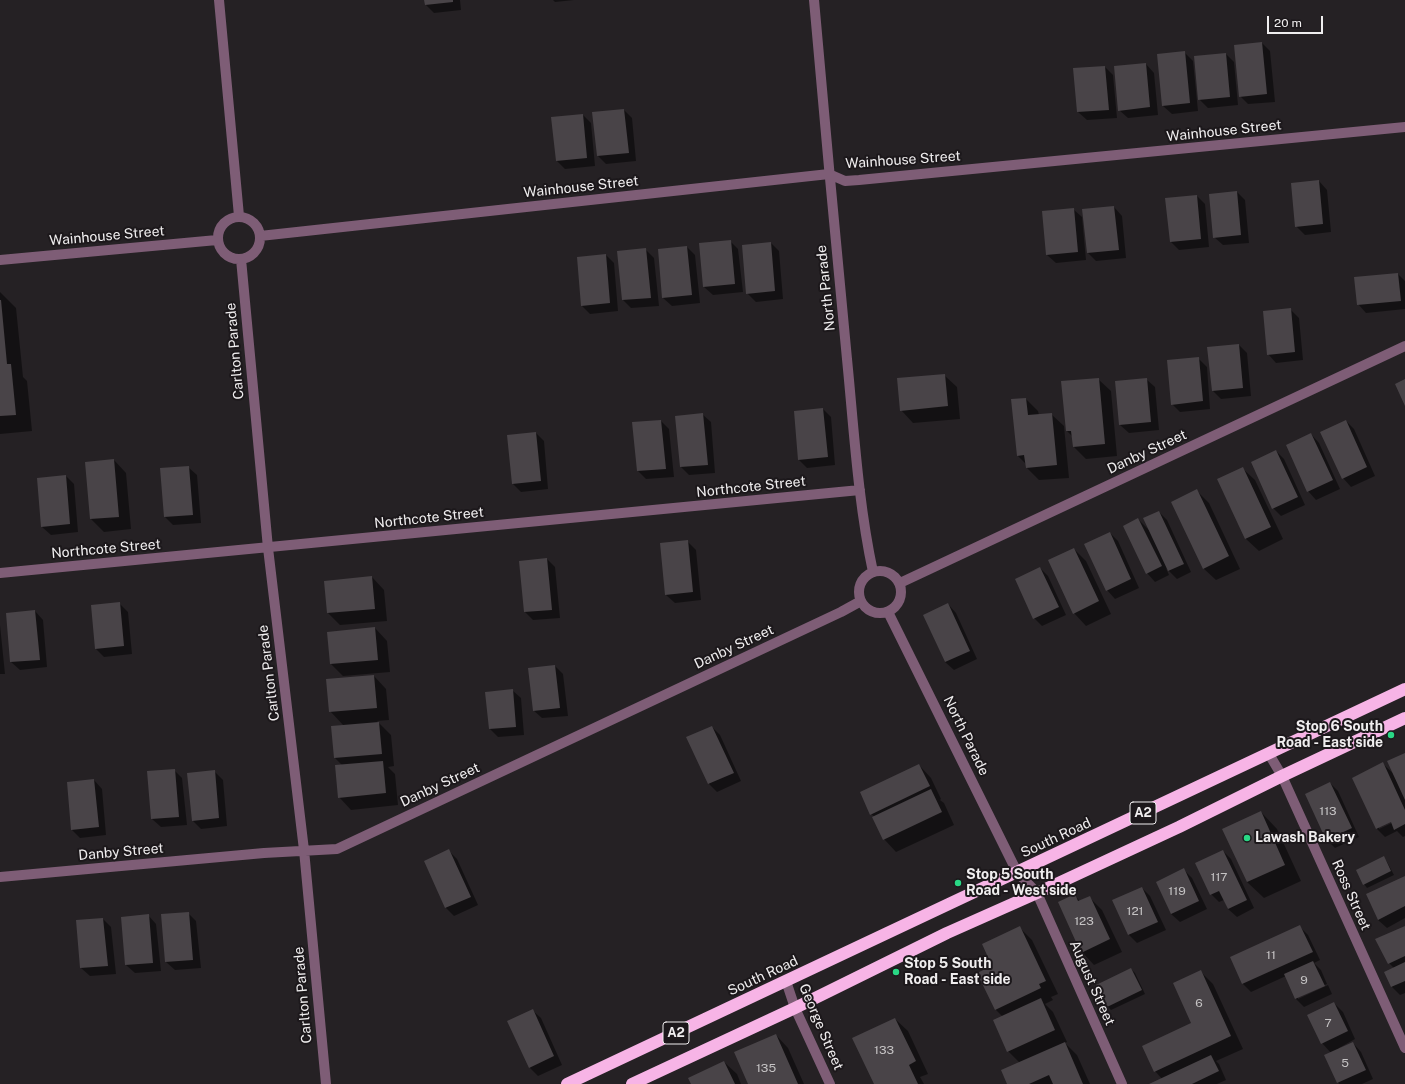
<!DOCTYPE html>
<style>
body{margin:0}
#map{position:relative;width:1405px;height:1084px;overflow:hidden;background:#252124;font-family:"Public Sans",sans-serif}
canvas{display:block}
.scale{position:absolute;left:1267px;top:16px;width:56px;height:18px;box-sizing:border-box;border:2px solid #f0eeef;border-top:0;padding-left:5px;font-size:12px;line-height:14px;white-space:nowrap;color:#f0eeef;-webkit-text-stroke:3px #1c181b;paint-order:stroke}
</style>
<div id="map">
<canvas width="1405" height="1084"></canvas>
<div class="scale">20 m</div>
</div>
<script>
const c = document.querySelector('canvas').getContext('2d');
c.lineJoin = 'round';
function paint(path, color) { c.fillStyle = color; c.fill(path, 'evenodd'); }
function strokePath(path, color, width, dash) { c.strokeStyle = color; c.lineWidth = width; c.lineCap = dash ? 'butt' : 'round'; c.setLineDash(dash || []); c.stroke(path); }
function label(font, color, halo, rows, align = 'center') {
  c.font = font + ' "Public Sans",sans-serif'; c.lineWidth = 4; c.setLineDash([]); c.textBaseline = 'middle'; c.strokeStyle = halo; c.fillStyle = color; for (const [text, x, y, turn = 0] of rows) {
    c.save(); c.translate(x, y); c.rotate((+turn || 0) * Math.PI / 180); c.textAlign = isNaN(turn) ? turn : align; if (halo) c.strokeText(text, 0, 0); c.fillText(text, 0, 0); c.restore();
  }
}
paint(new Path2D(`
 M425,0h35l1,10 -27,3 -8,-8z
 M553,0h21l-19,2z
 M1262,43l8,8 5,51 -27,2 -8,-8z
 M1185,53l8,8 5,50 -26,3 -9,-8z
 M1226,54l8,8 4,43 -30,3 -9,-9z
 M1146,64l8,9 4,42 -30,3 -9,-8z
 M1105,67l8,8 4,43 -30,2 -9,-8 -4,-43z
 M624,110l8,8 4,43 -30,3 -8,-8z
 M583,115l8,8 4,43 -30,3 -9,-9z
 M1319,181l8,9 4,42 -26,3 -9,-9z
 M1237,192l8,8 4,43 -26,2 -9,-8z
 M1197,196l8,8 4,43 -30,3 -8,-8z
 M1114,207l8,9 4,42 -30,3 -8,-8z
 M1073,209l9,8 4,43 -30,3 -9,-8z
 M730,241l8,8 5,43 -30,3 -9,-8z
 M771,243l8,8 4,48 -27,3 -9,-9z
 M687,247l8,8 5,48 -28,3 -9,-8z
 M646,250l8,8 5,48 -28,2 -8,-8 -5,-48z
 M606,255l8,8 4,48 -28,3 -8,-8z
 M1398,274l7,7v28l-39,4 -8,-9z
 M0,292l16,16 7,69 4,4 5,50 -32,3z
 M1290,309l9,9 4,42 -27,3 -8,-9z
 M1239,345l8,8 4,43 -30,3 -8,-8z
 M1198,358l9,9 3,42 -30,3 -8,-8z
 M944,375l13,12 3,32 -47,4 -12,-13z
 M1098,379l13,12 6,65 -31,3 -12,-12 -1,-10 -6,-6z
 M1146,379l9,8 4,43 -30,3 -9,-8z
 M1026,399l12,12 1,4 12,-1 13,12 5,52 -30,2 -12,-12 -1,-4 -9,-9z
 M823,409l8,8 4,48 -28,3 -8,-8z
 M702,414l9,8 4,51 -26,2 -8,-8 -5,-50z
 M661,421l8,8 5,48 -28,2 -8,-8 -5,-48z
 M1346,421l8,8 21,47 -24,11 -8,-9z
 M536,433l8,8 4,48 -27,3 -8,-8z
 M1311,434l8,9 21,46 -24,11 -8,-9z
 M1276,451l8,8 21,46 -24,11 -8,-8z
 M114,460l12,13 5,56 -27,3 -13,-13 -5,-56z
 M188,467l9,8 4,48 -28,2 -8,-8 -4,-48z
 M1242,468l13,12 28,59 -24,12 -13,-12 -28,-59z
 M66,476l8,8 4,48 -27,3 -9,-8z
 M1197,491l12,12 31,66 -24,11 -13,-12z
 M1159,512l8,8 24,52 -14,7 -11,-11 3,7 -14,7 -8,-9 -9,-54 12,12z
 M1110,533l8,8 21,47 -24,11 -8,-9z
 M688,542l8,8 5,50 -26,3 -9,-8z
 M1074,549l12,12 25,53 -25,12 -12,-13z
 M547,559l8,8 5,51 -27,2 -8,-8 -5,-50z
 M1040,568l8,8 18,39 -24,11 -8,-8z
 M372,577l12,13 3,31 -47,4 -12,-12z
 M119,603l9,9 4,42 -28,3 -8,-8z
 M948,604l8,9 21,46 -23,11 -9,-8 -21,-46z
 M35,611l8,9 4,47 -27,3 -9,-8z
 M0,625l5,49h-5z
 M375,628l12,13 3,31 -47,4 -12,-12z
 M555,666l8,8 5,42 -26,2 -9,-8z
 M374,676l12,13 3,31 -12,1 14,14 3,31 -6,1 7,7 3,31 -47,5 -12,-13 3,-32 -7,-7 -3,-31 12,-1 -14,-15z
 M512,690l9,8 3,37 -26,2 -8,-8 -4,-37z
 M712,727l8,8 21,46 -24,11 -8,-8 -21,-46z
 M1405,754v82l-2,1 -6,-6 -12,6 -8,-8 -24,-51 30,-14 12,11zM1395,819l1,2 -17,8v-2z
 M919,765l12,13 10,21 -1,1 4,3 10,22 -58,27 -12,-13 -9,-22 -4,-3z
 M174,770l8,8 5,47 -26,2 -9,-8 -4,-47z
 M215,772l8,8 4,46 -26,3 -8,-8z
 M94,780l8,9 4,46 -26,3 -8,-8z
 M1330,783l8,8 21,46 -24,11 -8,-8 -21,-46z
 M1261,812l16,17 24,52 -37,17 -17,-16z
 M449,851l8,8 21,46 -24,11 -8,-8 -21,-46z
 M1223,851l8,8 23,49 -17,9 -9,-8 -4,-9 -5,2 -8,-8z
 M1384,858l3,4 7,13 -27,13 -3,-4z
 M1184,870l8,8 15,31 -27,13 -9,-8z
 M1405,877v41l-18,10 -9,-8z
 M1142,888l8,8 16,34 -29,13 -8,-8 -15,-34z
 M1074,895l6,6 9,-4 13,13 20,42 -28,13 -12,-13z
 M188,913l8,8 5,47 -26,2 -9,-8 -4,-47z
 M148,915l8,9 5,47 -26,2 -9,-8z
 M103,919l8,8 5,47 -26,2 -9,-8 -4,-47z
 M1019,927l13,13 26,54 -7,3 2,3 -8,4 8,8 14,30 -2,1 12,12 13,29h-81l11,-21 -12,-12 -5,-34 -8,-8 -1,-42z
 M1300,927l8,8 12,25 -6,3 7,7 6,14 -29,13v2l30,-14 4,9 -28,13 -8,-8 -10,-23 -35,16 -8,-8 -11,-26z
 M1405,927v66l-5,2 -8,-8 2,-19 -5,-5z
 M1131,969l4,4 10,21 -34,16 -4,-4z
 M1200,971l13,13 30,65 -27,12 3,3 7,16 -9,4h-66l11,-5 -7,-8 38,-47z
 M1334,1003l9,9 12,27 -16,9v1l14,-6 8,9 12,27 -11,5h-23l-13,-29 5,-2 -9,-10z
 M532,1010l9,8 21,47 -24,11 -8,-8z
 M895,1019l13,12 20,43 -8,3 4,7h-49z
 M776,1035l12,13 16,36h-55z
 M724,1062l13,12 4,10h-48z`), '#0007');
paint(new Path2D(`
 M424,0h29v2l-28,3z
 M1262,42l5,52 -28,3 -5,-52z
 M1185,51l5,52 -28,3 -5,-52z
 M1226,53l4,44 -32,3 -4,-44z
 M1146,63l4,44 -32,4 -4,-45z
 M1105,66l4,44 -32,2 -4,-44z
 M624,109l5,44 -32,3 -5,-44z
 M583,114l4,44 -31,3 -5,-44z
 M1319,180l4,44 -28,3 -4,-44z
 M1237,191l4,44 -28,3 -4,-44z
 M1197,195l4,44 -31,3 -5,-44z
 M1114,206l5,44 -32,3 -5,-44z
 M1074,208l4,44 -32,3 -4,-44z
 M731,240l4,44 -32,3 -4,-44z
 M771,242l4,49 -29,3 -4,-49z
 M687,246l5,49 -30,3 -4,-49z
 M646,248l5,50 -29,2 -5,-49z
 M606,254l4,49 -29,3 -4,-49z
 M1398,273l3,28 -44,4 -3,-28z
 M0,300h1l6,64h4l5,51 -16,1z
 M1291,308l4,44 -28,3 -4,-44z
 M1239,344l4,44 -31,3 -5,-44z
 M1199,357l4,44 -32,4 -4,-45z
 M945,374l3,32 -48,5 -3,-33z
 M1099,378l6,66 -32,3 -2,-16h-5l-5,-50z
 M1147,378l4,44 -32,3 -4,-44z
 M1405,379v27l-10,-22z
 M1026,398l2,17 24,-2 5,52 -31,3 -2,-13 -7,1 -6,-57z
 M823,408l5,49 -30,3 -4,-49z
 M703,413l5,52 -28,2 -5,-51z
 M661,420l5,49 -29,2 -5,-49z
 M1346,420l21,47 -25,12 -22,-47z
 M536,432l5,49 -29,3 -5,-49z
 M1311,433l22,47 -26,12 -21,-47z
 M1276,450l22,47 -26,12 -21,-47z
 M114,459l5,58 -29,2 -5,-57z
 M189,466l4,49 -29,2 -4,-49z
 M1243,467l28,60 -26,12 -28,-60z
 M66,475l4,49 -29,3 -4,-49z
 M1197,489l32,67 -26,13 -32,-67z
 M1159,511l25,53 -16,7 -25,-53z
 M1138,518l24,48 -16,8 -23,-48z
 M1110,532l21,47 -25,12 -22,-47z
 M688,540l5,52 -28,3 -5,-52z
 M1074,548l25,53 -26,13 -25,-54z
 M547,558l5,52 -28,2 -5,-51z
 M1040,567l19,40 -26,12 -18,-40z
 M372,576l3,33 -48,4 -3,-32z
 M120,602l4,44 -29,3 -4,-44z
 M948,603l22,48 -25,11 -22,-47z
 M35,610l5,50 -30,2 -4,-49z
 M375,627l3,33 -48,4 -3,-32z
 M555,665l5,43 -27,3 -5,-43z
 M374,675l3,33 -48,4 -3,-33z
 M513,689l3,38 -27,2 -4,-37z
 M379,722l3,32 -48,4 -3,-32z
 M712,726l22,47 -26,11 -22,-47z
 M1405,753v47l-18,-39z
 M383,761l3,32 -48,5 -3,-33z
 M1383,762l22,48v14l-11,6 -3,-8 -15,7 -24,-51z
 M919,764l11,22 -60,29 -10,-23z
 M175,769l4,48 -28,2 -4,-48z
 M215,770l4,48 -27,3 -5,-48z
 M94,779l5,48 -28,3 -4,-48z
 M1330,782l22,46 -26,12 -21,-46z
 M931,789l11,23 -59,28 -11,-23z
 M1261,811l24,54 -38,17 -25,-53z
 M449,849l22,48 -26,11 -21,-47z
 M1223,850l24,50 -19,9 -9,-18 -9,4 -15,-32z
 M1384,856l7,15 -28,14 -7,-15z
 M1184,868l15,33 -28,13 -15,-32z
 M1405,876v30l-27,14 -12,-26z
 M1142,887l16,35 -30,13 -16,-35z
 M1075,894l3,7 12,-5 20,43 -29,14 -23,-51z
 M189,912l4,48 -28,2 -4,-48z
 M149,914l4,49 -28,2 -4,-48z
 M103,918l5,48 -28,2 -4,-48z
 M1300,925l13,27 -71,32 -12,-27z
 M1020,926l26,55 -7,3 2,4 -46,22 -18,-37 15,-7 -10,-22z
 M1405,926v30l-17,8 -13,-25z
 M1313,961l12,25 -30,13 -11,-25z
 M1405,962v19l-14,6 -7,-15z
 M1131,968l11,22 -35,17 -11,-22z
 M1201,970l30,66 -77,36 -12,-26 49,-23 -18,-40z
 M1041,998l14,32 -48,22 -14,-32z
 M1334,1002l14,29 -27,13 -14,-29z
 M533,1009l21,47 -25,12 -22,-47z
 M895,1018l21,43 -7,4 9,19h-44l-22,-46z
 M776,1034l22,50h-50l-14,-32z
 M1065,1042l18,42h-30l-4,-9 -20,9h-22l-6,-14z
 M1353,1042l13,28 -29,13 -13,-28z
 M1211,1055l8,16 -27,13h-43z
 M724,1061l11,23h-44l-3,-6z`), '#494448');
strokePath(new Path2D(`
 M219,0l20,216
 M814,0c10,120 22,239 33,359 7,71 11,143 26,213
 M218 238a21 21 0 1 1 42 0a21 21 0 1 1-42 0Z
 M260,236l569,-62 16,7 14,-1 546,-53
 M241,259l27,289 36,302 22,234
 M0,260l217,-20
 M859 592a21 21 0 1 1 42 0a21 21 0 1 1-42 0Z
 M0,573l860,-83
 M900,583l505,-237
 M888,612l129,260 20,21 85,191
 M1269,754l13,22 123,272
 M0,877l264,-24 73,-4 504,-237 20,-11
 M786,981l9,27 35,76`), '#7e5d76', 10);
strokePath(new Path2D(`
 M567,1084l838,-395
 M632,1084l163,-76 152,-75 90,-40 142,-66 103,-51 123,-58`), '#f7b4e6', 12);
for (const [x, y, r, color] of [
 [1391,735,4,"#29d885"],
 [1247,838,4,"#29d885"],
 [958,883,4,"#29d885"],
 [896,972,4,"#29d885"]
]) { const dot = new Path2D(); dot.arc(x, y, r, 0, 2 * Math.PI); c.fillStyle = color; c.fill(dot); strokePath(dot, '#1c181b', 1.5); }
label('12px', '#c6c4c5', null, [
 ["113",1328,811],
 ["117",1219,877],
 ["119",1177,891],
 ["121",1135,911],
 ["123",1084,921],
 ["11",1271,955],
 ["9",1304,980],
 ["6",1199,1003],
 ["7",1328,1023],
 ["133",884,1050],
 ["5",1345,1063],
 ["135",766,1068]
]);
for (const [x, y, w] of [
 [1143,813,26],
 [676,1033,26]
]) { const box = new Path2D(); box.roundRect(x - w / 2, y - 11, w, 22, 3); c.fillStyle = '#1c181b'; c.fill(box); strokePath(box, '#f0eeef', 1); }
label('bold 13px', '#f0eeef', null, [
 ["A2",1143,813],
 ["A2",676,1033]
]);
label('14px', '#f0eeef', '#1c181b', [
 ["Wainhouse Street",1224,131,-6],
 ["Wainhouse Street",903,160,-4],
 ["Wainhouse Street",581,187,-6],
 ["Wainhouse Street",107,236,-5],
 ["North Parade",826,288,-96],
 ["Carlton Parade",235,351,-95],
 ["Danby Street",1147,452,-25],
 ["Northcote Street",751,487,-6],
 ["Northcote Street",429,518,-6],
 ["Northcote Street",106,549,-5],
 ["Danby Street",734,647,-25],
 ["Carlton Parade",269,673,-97],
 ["North Parade",966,736,64],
 ["Danby Street",440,785,-25],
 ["South Road",1056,838,-25],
 ["Danby Street",121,852,-5],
 ["Ross Street",1351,895,66],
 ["South Road",763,976,-25],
 ["August Street",1092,983,66],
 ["Carlton Parade",303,995,-95],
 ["George Street",821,1027,67]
]);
label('bold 14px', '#f0eeef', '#1c181b', [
 ["Stop 6 South",1383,727,"right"],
 ["Road - East side",1383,743,"right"],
 ["Lawash Bakery",1255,838],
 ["Stop 5 South",966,875],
 ["Road - West side",966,891],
 ["Stop 5 South",904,964],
 ["Road - East side",904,980]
], 'left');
</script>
